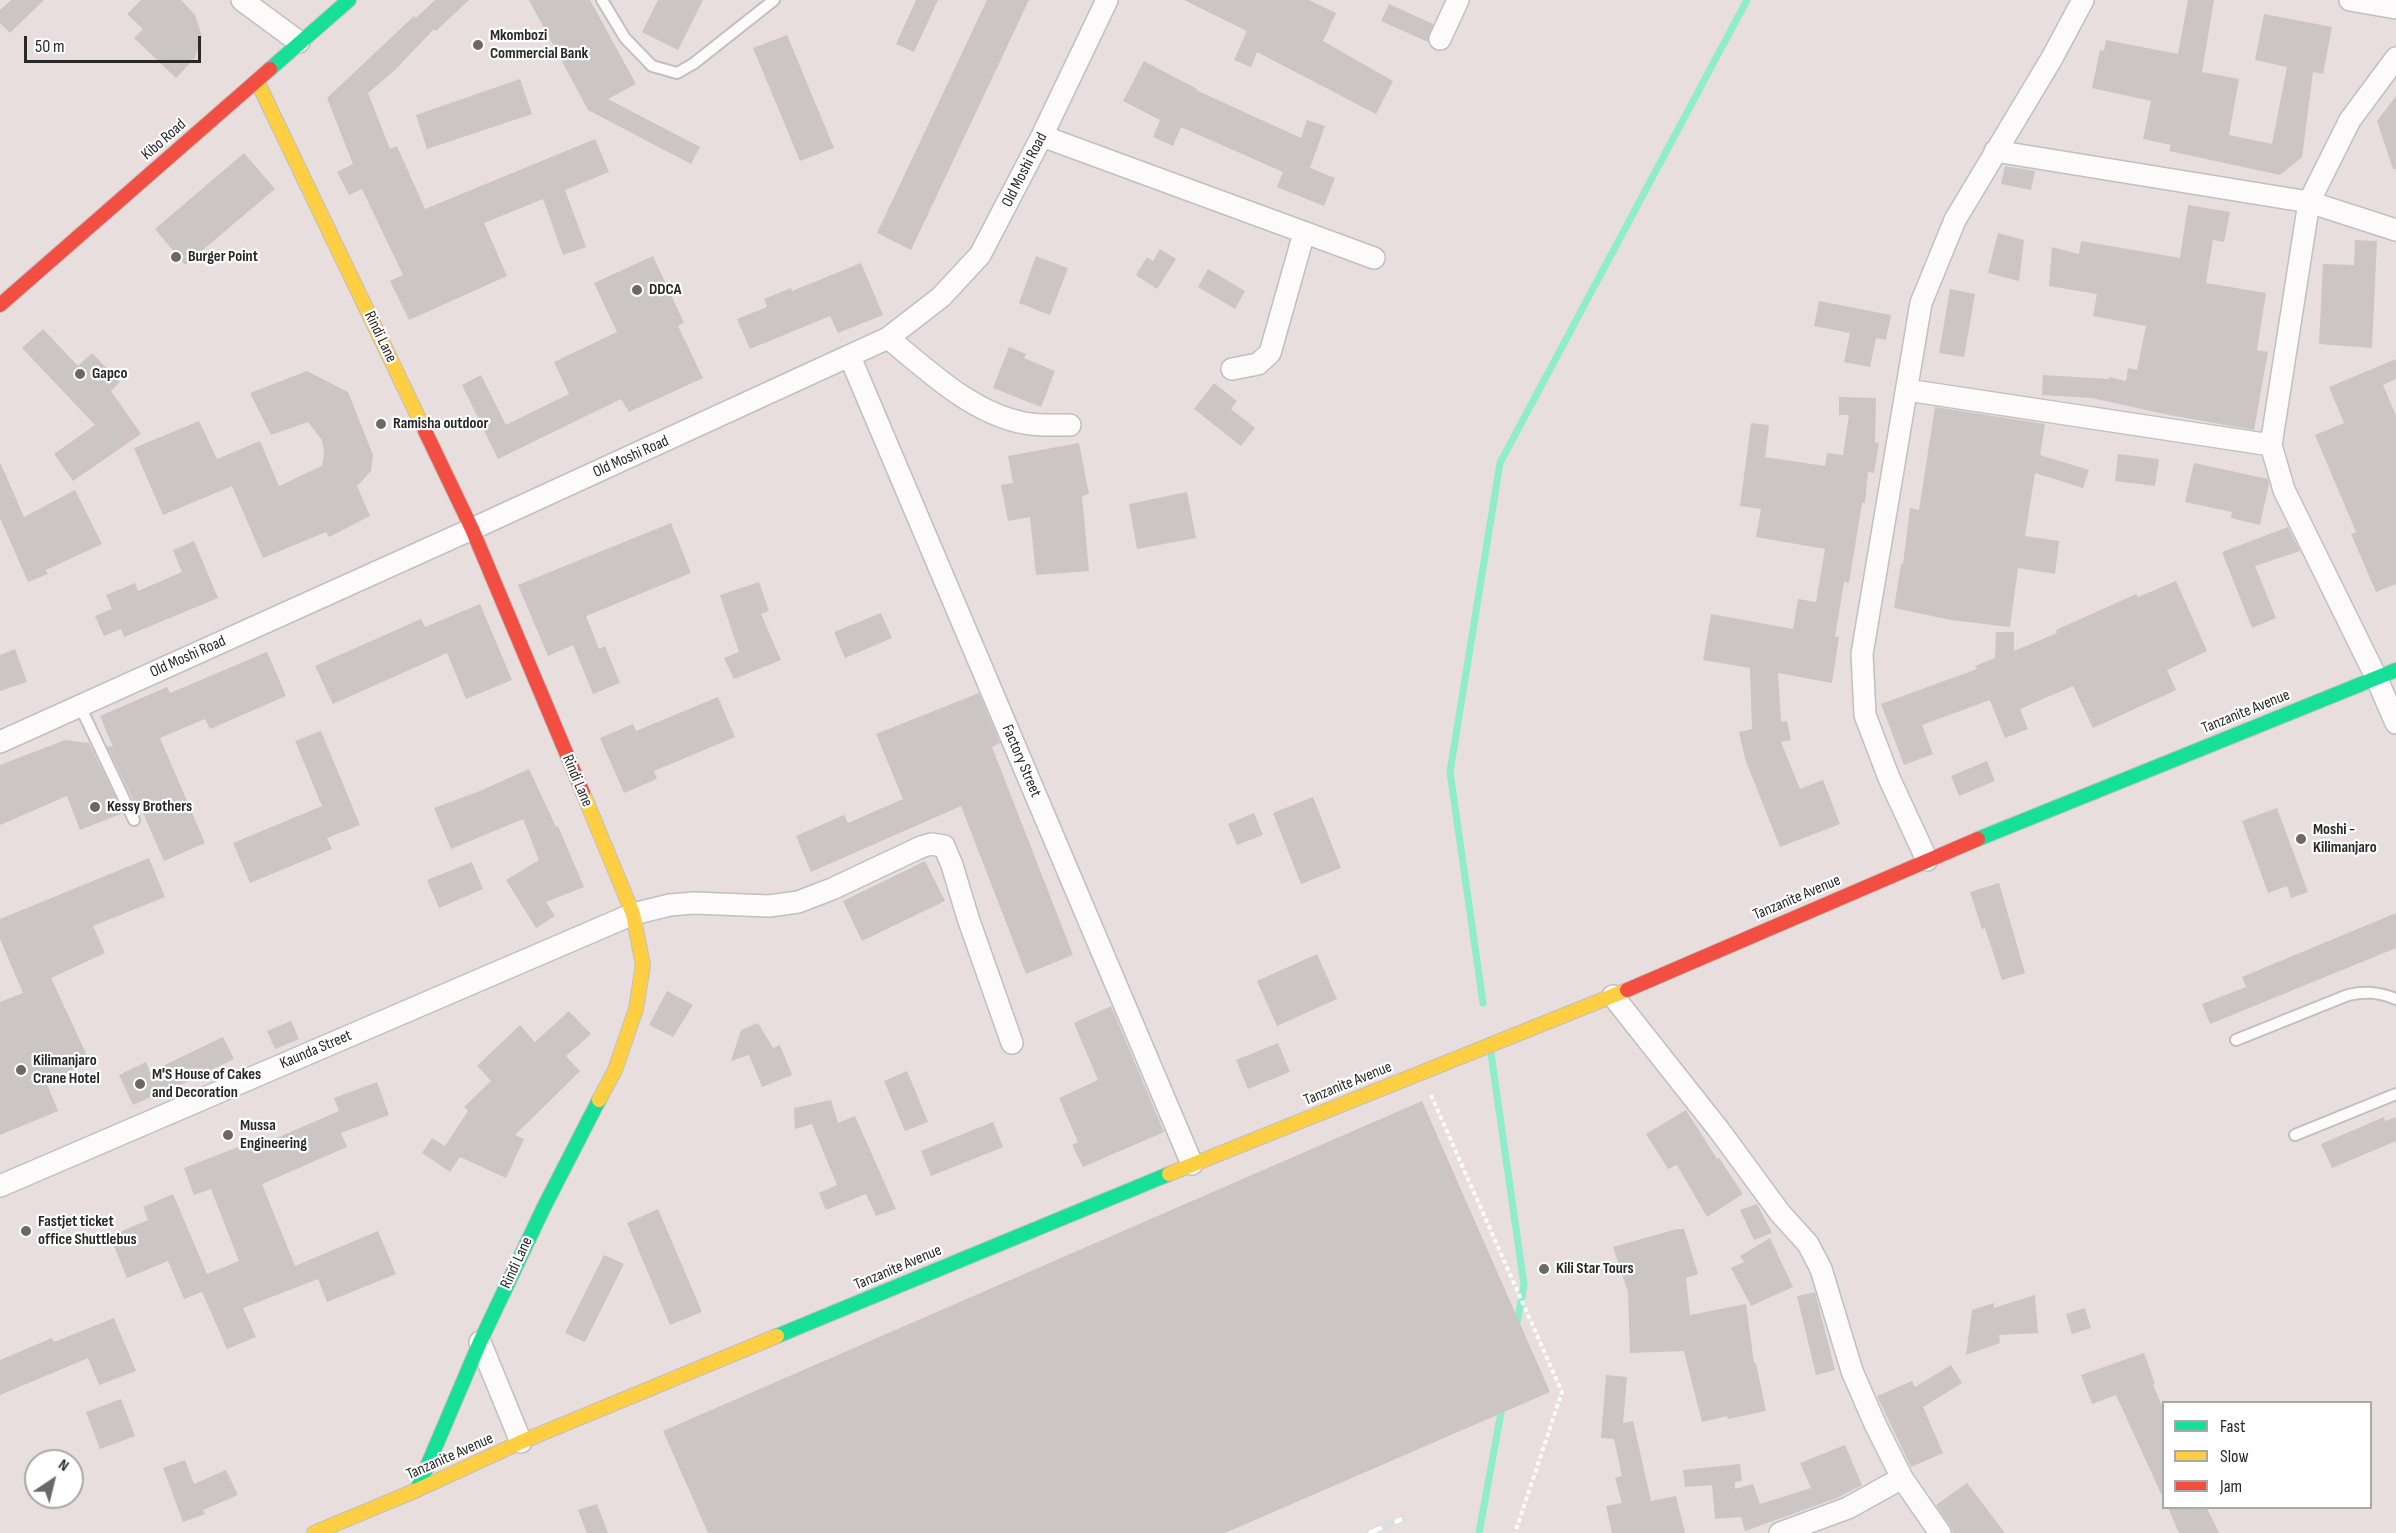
<!DOCTYPE html>
<style>
body{margin:0}
#map{position:relative;width:2396px;height:1533px;overflow:hidden;background:#e8dede;font-family:"Sofia Sans Condensed",sans-serif}
canvas{display:block}
.legend{position:absolute;left:2162px;top:1401px;width:210px;height:108px;box-sizing:border-box;background:#fff;border:2px solid #a9a9a9;margin:0;padding:8px 10px;list-style:none;font-size:18px;color:#292929}
.legend li{display:flex;align-items:center;gap:12px;height:30px}
.legend b{width:30px;border:2px solid #a9a9a9}
.north{position:absolute;left:24px;top:1449px;width:60px;height:60px;box-sizing:border-box;background:#fff;border:2px solid #a9a9a9;border-radius:50%;rotate:35deg;font-size:16px;font-weight:700;line-height:24px;text-align:center;color:#292929}
.north::after{content:'';display:block;margin:auto;width:21px;height:27px;background:#6c6868;clip-path:polygon(50% 0,100% 100%,50% 72%,0 100%)}
.scale{position:absolute;left:24px;top:36px;width:177px;height:27px;box-sizing:border-box;border:3px solid #292929;border-top:0;padding-left:8px;font-size:18px;line-height:21px;white-space:nowrap;color:#292929;-webkit-text-stroke:4px #fff;paint-order:stroke}
</style>
<div id="map">
<canvas width="2396" height="1533"></canvas>
<ul class="legend">
<li><b style="height:8px;background:#16e098"></b>Fast</li>
<li><b style="height:8px;background:#ffcf43"></b>Slow</li>
<li><b style="height:8px;background:#f24e42"></b>Jam</li>
</ul>
<div class="north">N</div>
<div class="scale">50 m</div>
</div>
<script>
const c = document.querySelector('canvas').getContext('2d');
c.lineJoin = 'round';
function strokePath(path, color, width, dash) { c.strokeStyle = color; c.lineWidth = width; c.lineCap = dash ? 'butt' : 'round'; c.setLineDash(dash || []); c.stroke(path); }
function paint(path, color) { c.fillStyle = color; c.fill(path, 'evenodd'); }
function label(font, color, halo, rows, align = 'center') {
  c.font = font + ' "Sofia Sans Condensed",sans-serif'; c.lineWidth = 4.5; c.setLineDash([]); c.textBaseline = 'middle'; c.strokeStyle = halo; c.fillStyle = color; for (const [text, x, y, turn = 0] of rows) {
    c.save(); c.translate(x, y); c.rotate((+turn || 0) * Math.PI / 180); c.textAlign = isNaN(turn) ? turn : align; if (halo) c.strokeText(text, 0, 0); c.fillText(text, 0, 0); c.restore();
  }
}
strokePath(new Path2D(`
 M1483,1003l-33,-231 50,-309 247,-463
 M1491,1054l33,231 -8,43
 M1479,1533l23,-126`), '#8feccc', 7);
paint(new Path2D(`
 M11,0h33l-34,33 -10,-10v-13z
 M141,0h40l14,15 7,21 -7,22 -19,20 -42,-40 9,-9 -16,-15z
 M435,0h34l-33,31 -2,-2 -39,41 -27,23 22,56 7,-3 28,63 170,-70 14,33 -44,18 21,57 -23,8 -20,-56 -59,24 23,53 -98,44 -19,-39 13,-6 -41,-86 -13,6 -12,-23 16,-8 -26,-66 87,-82 2,2z
 M529,0h61l46,84 -28,15 92,48 -9,17 -103,-54z
 M658,0h45l-25,50 -36,-18z
 M916,0h22l-24,52 -18,-8z
 M987,0h42l-118,250 -34,-17z
 M1184,0h125l27,13 -13,28 70,40 -17,33 -119,-62 -6,15 -17,-7 13,-29z
 M2188,0h26l-12,72 37,7 -10,56 43,9 15,-77 -32,-7 9,-46 68,13 -9,47 -10,-2 -11,85 -22,18 -111,-24 2,-6 -28,-6 8,-38 -59,-13 8,-38 4,1 2,-11 72,14z
 M1389,4l44,20 -5,18 -47,-21z
 M787,35l47,113 -34,13 -47,-113z
 M1144,61l53,28 -1,1 105,48 6,-18 18,6 -15,42 25,10 -11,28 -47,-19 6,-15 -102,-45 -8,19 -20,-9 7,-17 -37,-19z
 M520,79l12,35 -105,35 -11,-34z
 M2396,96v73h-3l-16,-48z
 M244,153l31,36 -90,76 -30,-36z
 M2005,166l30,5 -4,19 -30,-6z
 M2188,205l42,7 -6,30 -11,-2 -7,43 60,10 -9,57 11,2 -14,78 -85,-15 -77,-17 -50,-3 1,-20 66,4v-2l17,4 2,-13 9,2 9,-44 -53,-10 4,-22 -48,-8 3,-39 27,7 2,-13 99,17z
 M1998,233l26,7 -5,41 -31,-8z
 M2355,240l22,1 -5,107 -53,-4 4,-80 31,1z
 M1160,249l16,10 -19,30 -21,-14 11,-18 6,4z
 M653,256l31,67 -6,3 25,52 -74,34 -8,-13 -123,60 -36,-74 19,-10 25,50 63,-31 -15,-32 63,-30 -23,-49z
 M1036,256l32,12 -18,47 -31,-12z
 M861,263l22,52 -45,18 -8,-17 -80,33 -13,-30 30,-12 -3,-8 27,-11 1,3z
 M1208,269l37,22 -10,18 -37,-22z
 M1950,289l25,5 -11,63 -25,-4z
 M1819,301l72,14 -5,25 -10,-2 -6,29 -26,-5 6,-29 -36,-7z
 M43,329l35,37 14,-13 28,29 -9,9 30,43 -68,47 -19,-27 41,-29 -73,-77z
 M1009,347l17,7 -2,4 31,13 -14,36 -48,-19z
 M2396,359v20l-13,6 13,31v168l-20,8 -25,-58 5,-2 -41,-97 29,-12 -15,-36z
 M307,371l41,21 25,63 -2,16 -14,15 13,30 -41,21 -3,-5 -63,26 -31,-72 -69,29 -29,-67 65,-27 18,38 43,-18 19,45 43,-20 2,-13 -2,-13 -14,-18 -37,13 -21,-42z
 M1214,383l23,18 -6,8 24,19 -14,18 -47,-37z
 M1839,397l37,1 -1,44 4,1 -5,30 -6,-1 -3,31h-3l-13,80 -5,-1 -9,55h4l-7,46 -54,-10 3,49 6,-1 4,19 -10,2 19,47 23,-9 17,44 -60,23 -35,-88 -6,-27 13,-3 -2,-61 -47,-8 8,-46 82,15 5,-30 18,3 9,-53 -69,-12 5,-28 -21,-3 11,-83 18,2 -4,32 60,9 2,-13 16,2 6,-40h-10z
 M1935,407l110,17 -5,31 49,15 -6,18 -48,-15 -10,63 34,5 -4,33 -37,-6 -8,59 -59,-7 -57,-12 7,-44h2l7,-56 9,2z
 M1079,443l10,51 -7,2 7,75 -53,4 -6,-58 -22,4 -7,-36 12,-2 -5,-27z
 M2118,454l41,5 -4,27 -40,-5z
 M0,462l24,55 51,-27 27,54 -56,26 2,4 -20,8 -28,-64z
 M2194,463l74,16 1,5 -9,41 -29,-7 1,-6 -47,-10z
 M1187,492l9,46 -59,11 -8,-45z
 M671,523l20,50 -105,43 13,33 6,-3 15,37 -27,11 -20,-49 -25,11 -30,-71z
 M2288,527l12,24 -45,15 21,52 -24,10 -30,-76z
 M194,541l24,57 -94,39 -3,-8 -17,7 -9,-20 17,-7 -6,-14 29,-12 3,8 44,-19 -9,-22z
 M2176,581l31,70 -40,19 9,20 -83,38 -20,-42 -53,23 8,20 -23,9 -15,-38 -68,25 11,29 -29,11 -23,-61 96,-35 -2,-3 20,-8 1,-26h18v19l43,-18 -1,-3 80,-36 2,3z
 M759,582l10,29 -8,3 20,46 -47,19 -10,-21 15,-6 -19,-57z
 M480,604l32,76 -46,19 -19,-46 -114,51 -18,-38 106,-47 4,8z
 M881,613l11,25 -47,20 -11,-26z
 M15,649l12,33 -27,9v-36z
 M267,652l19,44 -76,33 -5,-10 -45,19 45,105 -41,18 -24,-55 -3,2 -30,-62 6,1 -13,-31 67,-29 3,6z
 M979,693l21,50 -8,4 81,208 -47,19 -65,-168 -150,66 -15,-36 48,-21 4,8 55,-24 -27,-65z
 M718,697l17,40 -81,34 3,8 -33,14 -24,-55 33,-14 3,7z
 M321,731l39,94 -33,13 5,11 -82,34 -17,-40 89,-37 -27,-65z
 M65,740l24,3 34,70 -43,17 -13,-34 -67,29v-60z
 M1987,761l8,20 -36,15 -8,-20z
 M529,769l27,58 2,-1 26,61 -38,15 9,14 -19,12 -30,-48 33,-20 -16,-41 -72,30 -17,-41 46,-17z
 M1313,797l28,71 -40,16 -28,-71z
 M2277,808l31,84 -17,6 -4,-12 -19,7 -26,-72z
 M1254,813l9,22 -26,10 -9,-21z
 M149,858l16,39 -72,29 12,27 -54,25 39,84 -44,20 12,29 -58,24v-133l23,-9 -23,-54v-20z
 M925,861l20,40 -83,40 -19,-40z
 M472,862l11,27 -44,19 -12,-28z
 M1999,883l26,90 -23,7 -17,-52 -3,1 -12,-37z
 M2396,913v35l-186,76 -8,-20 44,-17 -4,-10z
 M1317,954l20,45 -60,27 -20,-45z
 M667,991l26,14 -20,32 -24,-12z
 M1111,1006l53,126 -81,35 -11,-22 6,-3 -19,-44 39,-18 -24,-57z
 M569,1011l22,23 -25,22 14,15 -65,64 9,4 -18,39 -46,-21 -10,15 -28,-19 10,-15 13,8 23,-35 -4,-4 27,-26 -14,-15 43,-41 15,17z
 M291,1021l8,18 -24,10 -8,-18z
 M758,1023l15,25 7,-3 12,30 -30,12 -13,-32 -18,6 10,-31z
 M223,1037l11,22 -60,29 -1,-1 -40,18 -14,-30 27,-13 4,10z
 M1278,1043l12,29 -42,17 -12,-29z
 M907,1071l21,51 -23,9 -21,-50z
 M377,1082l12,33 -48,18 6,14 -85,37 33,82 83,-35 18,43 -69,28 -9,-23 -75,29 13,29 -29,12 -25,-57 -18,7 -16,-38 -41,17 -17,-42 38,-16 -5,-13 30,-13 34,80 32,-13 -28,-72 -17,6 -10,-27 62,-24 3,6 90,-39 -5,-13z
 M831,1100l7,23 17,-7 41,93 -20,7 -10,-22 -40,16 -7,-17 18,-8 -25,-61 -17,5 -1,-21z
 M1422,1101l128,291 -325,141h-517l-45,-102z
 M1686,1110l31,49 2,-1 24,36 -36,23 -30,-52 -9,4 -22,-35z
 M2384,1117l1,4 11,-4v24l-64,27 -11,-24z
 M993,1122l10,25 -72,29 -10,-25z
 M1757,1204l15,29 -18,7 -14,-30z
 M658,1209l44,103 -32,13 -43,-102z
 M1677,1229h7l14,45 -12,4 4,37 56,-11 8,59h2l10,48 -38,8 -1,-3 -25,6 -18,-71 -54,2 -2,-61 -15,-45z
 M1770,1238l23,49 -42,19 -20,-38 13,-6 -4,-6z
 M604,1255l20,9 -39,78 -20,-9z
 M1815,1292l20,78 -19,5 -19,-79z
 M2035,1295l3,38 -39,2 1,8 -34,12 6,-45 22,-7v5z
 M2085,1308l6,20 -19,6 -6,-20z
 M114,1318l22,53 -37,14 -11,-27 -88,37v-35l52,-22 2,4z
 M2144,1353l11,31 -2,1 10,23v90l-47,-103 -24,9 -11,-29z
 M1951,1365l11,18 -39,24 20,46 -32,14 -34,-71 35,-15 3,6z
 M1606,1375l21,2 -4,46 10,-2 18,80 25,-5 9,37h-73l-6,-27 16,-3 -7,-25 7,-2 -8,-37 -13,-1z
 M121,1399l14,37 -35,13 -14,-37z
 M1845,1445l17,40 -25,13 -92,33 -4,-14 -26,2 -3,-34 -27,2 -2,-17 57,-6 2,17 -7,1v7l18,-5 7,20 51,-16 -11,-25z
 M185,1460l9,24 32,-14 12,25 -35,15 2,4 -22,8 -20,-54z
 M1967,1483l38,50h-52l-3,-7 -14,-21z
 M597,1504l11,29h-21l-9,-23z
 M2168,1508h39l12,25h-40z`), '#ccc5c5');
const lane = new Path2D(`
 M602,0l23,38 27,28 25,7 16,-9 81,-64
 M80,706l54,114
 M2236,1040l112,-45c18,-4 30,-3 48,4
 M2295,1135l101,-41`);
const street = new Path2D(`
 M242,0l57,42
 M2350,0l46,8
 M1440,39l18,-39
 M2396,58l-46,62 -41,82 -38,243 13,45 92,187 20,46
 M1042,136l332,122
 M1995,151l314,51 87,28
 M888,338c40,32 83,75 136,85 15,3 31,2 46,2
 M850,357l342,807
 M1232,369l26,-5 12,-11 34,-120
 M1907,390l364,55
 M0,742l472,-213 416,-191 53,-41 39,-42 62,-119 65,-136
 M1927,860l-38,-82 -24,-63 -3,-61 59,-351 34,-83 97,-162 31,-58
 M1613,996l106,134 61,83 28,31 13,25 31,102 23,53 27,54 38,55
 M0,1186l633,-272 37,-9 24,-2 75,3 29,-4 34,-13 89,-42 10,-3 13,2 8,19 16,53 44,125
 M480,1342l41,100
 M1780,1533l68,-25 54,-30`);
const fast = new Path2D(`
 M270,69l79,-69
 M1978,839l418,-169
 M777,1336l392,-162
 M417,1490l63,-148 64,-135 55,-107`);
const slow = new Path2D(`
 M257,81l168,350
 M583,793l50,121 10,51 -7,44 -21,61 -16,30
 M1169,1174l458,-184
 M314,1533l103,-43 104,-48 256,-106`);
const jam = new Path2D(`
 M0,305l270,-236
 M425,431l47,98 111,264
 M1627,990l351,-151`);
strokePath(lane, '#c1bfc0', 14);
strokePath(street, '#c1bfc0', 24);
strokePath(fast, '#c1bfc0', 16);
strokePath(slow, '#c1bfc0', 16);
strokePath(jam, '#c1bfc0', 16);
strokePath(new Path2D(`
 M1431,1095l131,297 -47,141`), '#fcfafa', 4, [4.5, 3]);
strokePath(lane, '#fcfafa', 10);
strokePath(street, '#fcfafa', 21);
strokePath(fast, '#16e098', 14);
strokePath(slow, '#ffcf43', 14);
strokePath(jam, '#f24e42', 14);
const rail = new Path2D(`
 M1369,1533l33,-14`);
strokePath(rail, '#ddddde', 7);
strokePath(rail, '#fff', 4.5, [14]);
for (const [x, y, r, color] of [
 [478,45,6,"#6c6868"],
 [176,257,6,"#6c6868"],
 [637,290,6,"#6c6868"],
 [80,374,6,"#6c6868"],
 [381,424,6,"#6c6868"],
 [95,807,6,"#6c6868"],
 [2301,839,6,"#6c6868"],
 [21,1070,6,"#6c6868"],
 [140,1084,6,"#6c6868"],
 [228,1135,6,"#6c6868"],
 [26,1231,6,"#6c6868"],
 [1544,1269,6,"#6c6868"]
]) { const dot = new Path2D(); dot.arc(x, y, r, 0, 2 * Math.PI); c.fillStyle = color; c.fill(dot); strokePath(dot, '#fff', 2); }
label('bold 16px', '#292929', '#fff', [
 ["Mkombozi",490,36],
 ["Commercial Bank",490,54],
 ["Burger Point",188,257],
 ["DDCA",649,290],
 ["Gapco",92,374],
 ["Ramisha outdoor",393,424],
 ["Kessy Brothers",107,807],
 ["Moshi -",2313,830],
 ["Kilimanjaro",2313,848],
 ["Kilimanjaro",33,1061],
 ["Crane Hotel",33,1079],
 ["M'S House of Cakes",152,1075],
 ["and Decoration",152,1093],
 ["Mussa",240,1126],
 ["Engineering",240,1144],
 ["Fastjet ticket",38,1222],
 ["office Shuttlebus",38,1240],
 ["Kili Star Tours",1556,1269]
], 'left');
label('16px', '#292929', '#fff', [
 ["Kibo Road",164,140,-41],
 ["Old Moshi Road",1025,170,-63],
 ["Rindi Lane",380,337,64],
 ["Old Moshi Road",631,457,-24],
 ["Old Moshi Road",188,657,-24],
 ["Tanzanite Avenue",2246,712,-22],
 ["Factory Street",1021,761,67],
 ["Rindi Lane",577,781,67],
 ["Tanzanite Avenue",1797,898,-23],
 ["Kaunda Street",316,1050,-23],
 ["Tanzanite Avenue",1348,1084,-22],
 ["Rindi Lane",517,1263,-65],
 ["Tanzanite Avenue",898,1268,-23],
 ["Tanzanite Avenue",450,1457,-24]
]);
</script>
